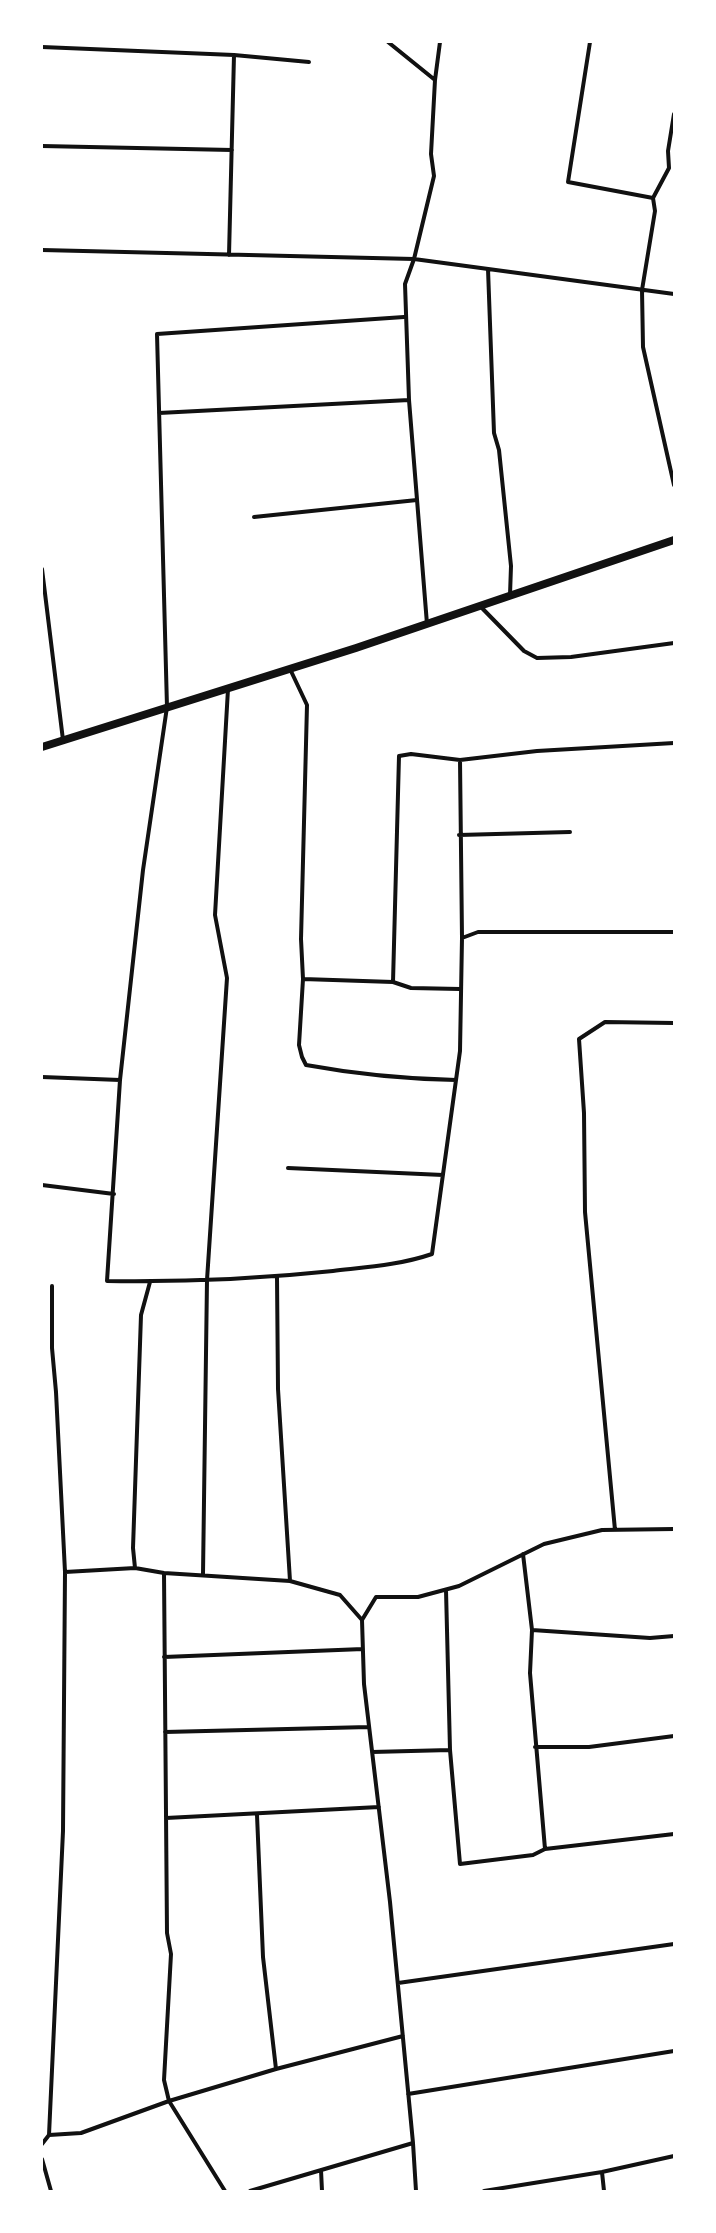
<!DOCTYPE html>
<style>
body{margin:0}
#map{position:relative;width:716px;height:2233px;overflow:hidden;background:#fff;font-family:Lora,serif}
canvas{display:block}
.frame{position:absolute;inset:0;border:43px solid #fff;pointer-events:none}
</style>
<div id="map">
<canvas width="716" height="2233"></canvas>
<div class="frame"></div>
</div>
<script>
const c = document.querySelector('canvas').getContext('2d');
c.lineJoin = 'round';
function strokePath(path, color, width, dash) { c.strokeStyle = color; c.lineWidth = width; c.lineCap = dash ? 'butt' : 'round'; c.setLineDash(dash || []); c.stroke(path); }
strokePath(new Path2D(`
 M388,42l47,38
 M590,42l-22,140 85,16
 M42,47l192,8 75,7
 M674,114l-6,37 1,17 -16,30 2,13 -13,79 1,57 31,138
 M42,146l190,4
 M42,250l372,9 260,35
 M229,255l5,-200
 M488,269l6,164 5,17 12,116 -1,29
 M404,317l-247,17 10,373 -24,163 -23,210 -13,201c76,1 151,-2 226,-10 34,-4 67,-6 99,-17l28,-203 2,-113 -2,-178
 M159,413l250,-13
 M254,517l163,-17
 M42,569l21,171
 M480,606l44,45 13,7 34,-1 103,-14
 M427,624l-18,-224 -4,-116 9,-25 20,-83 -3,-22 4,-74 5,-38
 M290,669l17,36 -6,234 2,40 -4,66 3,12 4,8c49,9 100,14 150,15
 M459,835l111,-3
 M462,938l16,-6h196
 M303,979l90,3 18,6 49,1
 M393,982l6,-226 12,-2 49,6 77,-9 137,-8
 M42,1077l78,3
 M288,1168l155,7
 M42,1185l72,9
 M277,1277l1,112 12,192
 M615,1530l-30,-318 -1,-99 -5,-74 26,-17 69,1
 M523,1554l9,76 -2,43 15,176
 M135,1568l-2,-20 8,-233 9,-33
 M65,1572l70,-4 29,5 126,8 50,14 22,25
 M164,1573l3,360 4,21 -7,126 5,21 56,90
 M203,1574l4,-294 20,-302 -12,-63 13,-226
 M446,1590l4,160 10,114 73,-9 12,-6 129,-15
 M532,1630l118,8 24,-2
 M164,1657l199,-8
 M165,1732l204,-5
 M535,1747h54l85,-11
 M372,1752l78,-2
 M257,1815l6,142 13,112
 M166,1818l213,-11
 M398,1983l276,-39
 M408,2094l266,-43
 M49,2135l32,-2 88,-32 107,-32 127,-33
 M413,2143l3,48
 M42,2144l7,-9 14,-304 2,-259 -9,-180 -4,-44v-62
 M42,2159l9,32
 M321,2170l1,21
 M602,2172l2,19
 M250,2191l163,-48 -23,-241 -26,-218 -2,-64 14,-23h42l41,-11 85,-42 58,-14 72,-1
 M484,2191l118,-19 72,-16`), '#111', 4);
strokePath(new Path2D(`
 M42,747l314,-99 318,-108`), '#111', 8);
</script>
